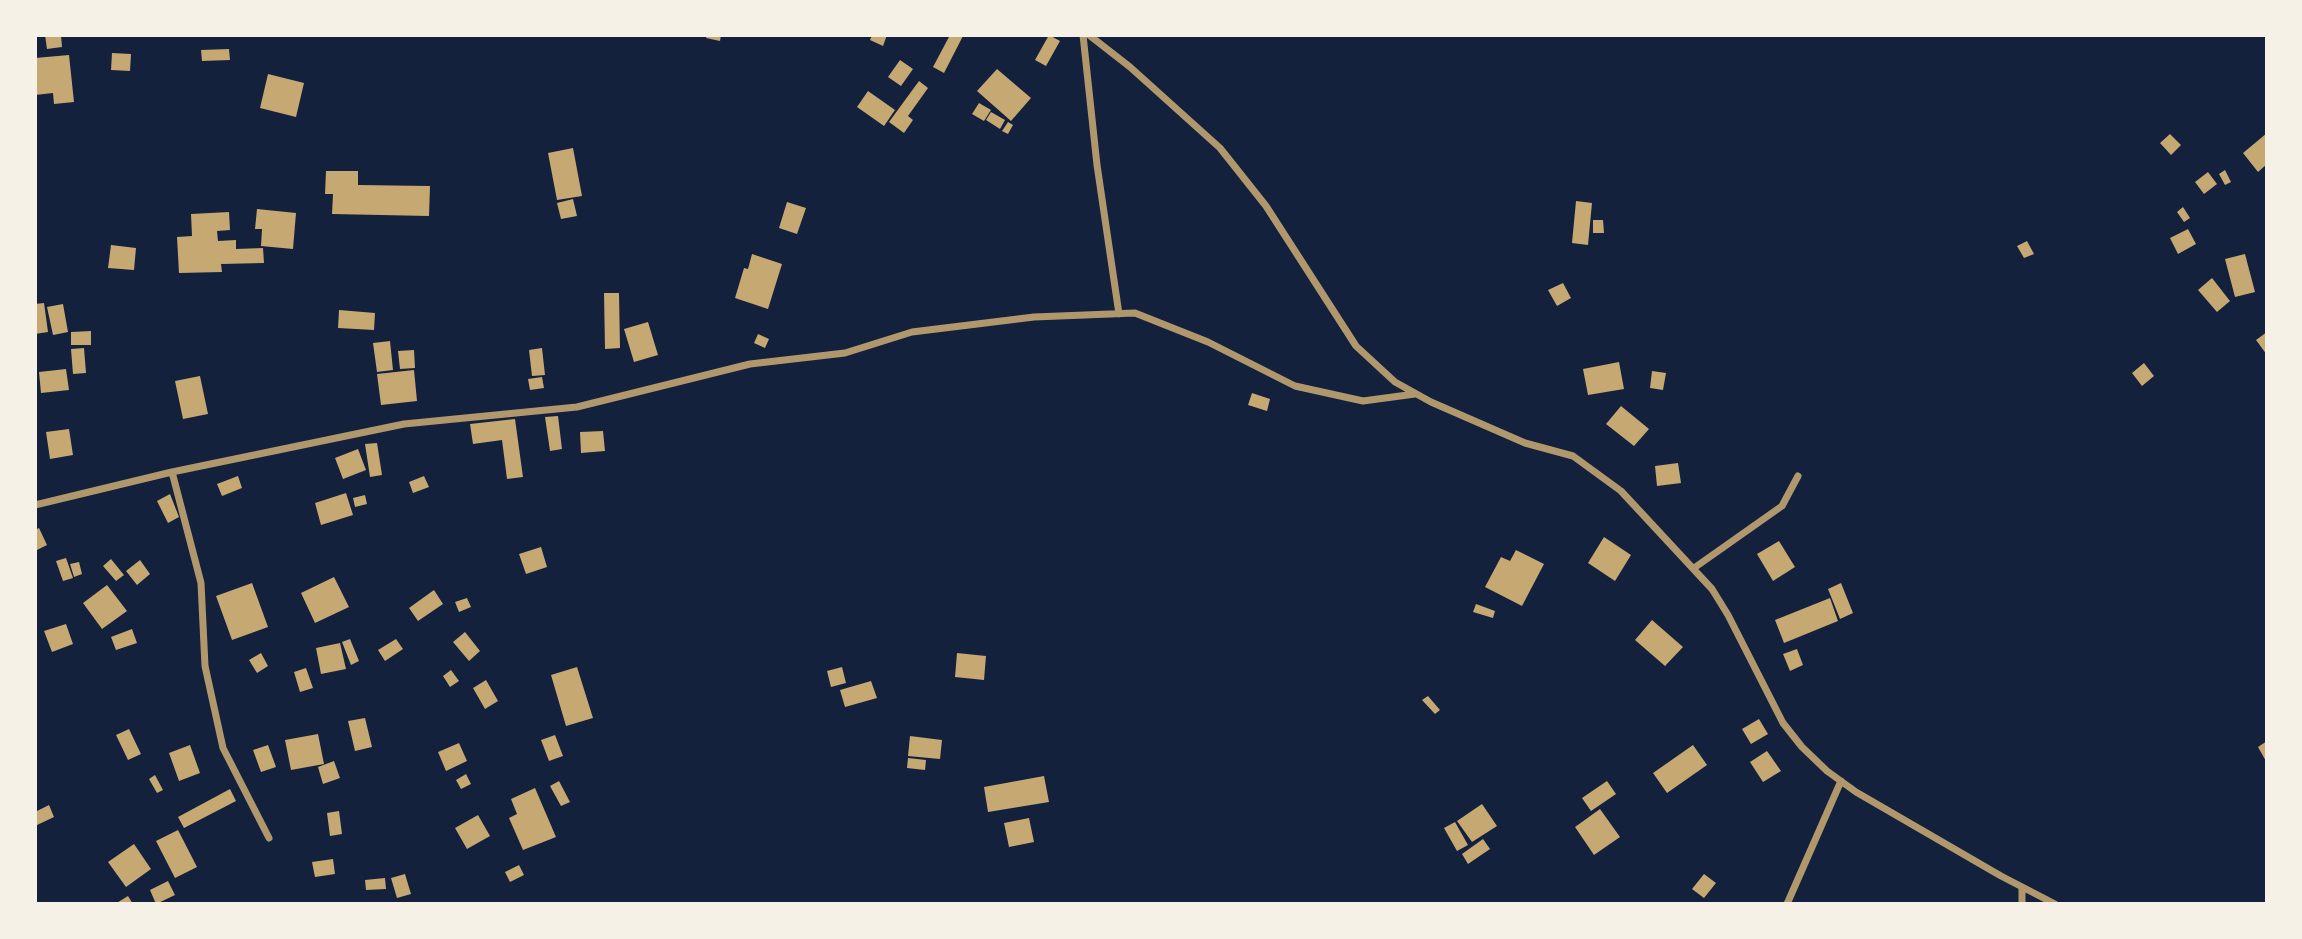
<!DOCTYPE html>
<style>
body{margin:0}
#map{position:relative;width:2302px;height:939px;overflow:hidden;background:#14213d;font-family:"Titillium Web",sans-serif}
canvas{display:block}
.frame{position:absolute;inset:0;border:37px solid #f6f1e7;pointer-events:none}
</style>
<div id="map">
<canvas width="2302" height="939"></canvas>
<div class="frame"></div>
</div>
<script>
const c = document.querySelector('canvas').getContext('2d');
c.lineJoin = 'round';
function paint(path, color) { c.fillStyle = color; c.fill(path, 'evenodd'); }
function strokePath(path, color, width, dash) { c.strokeStyle = color; c.lineWidth = width; c.lineCap = dash ? 'butt' : 'round'; c.setLineDash(dash || []); c.stroke(path); }
paint(new Path2D(`
 M45,35h16l1,12 -15,2z
 M707,35h14l-1,6 -14,-3z
 M872,35h15l-4,11 -13,-6z
 M950,35l13,1 -19,37 -11,-6z
 M1049,35l11,6 -14,25 -11,-6z
 M229,49l1,11 -28,1 -1,-11z
 M112,53l19,1 -1,17 -19,-1z
 M69,55l5,47 -20,2 -1,-11 -18,2v-37z
 M900,60l13,9 -12,17 -13,-9z
 M997,69l34,29 -20,23 -34,-30z
 M268,74l36,9 -8,34 -36,-9z
 M919,81l9,7 -20,28 5,4 -9,13 -15,-11z
 M868,91l27,19 -11,16 -27,-19z
 M979,103l12,7 -7,11 -12,-7z
 M991,112l14,8 -5,9 -14,-9z
 M1008,122l5,3 -5,9 -6,-3z
 M2267,133v31l-9,8 -15,-19z
 M2170,134l11,11 -10,10 -11,-12z
 M573,148l9,48 -25,4 -9,-47z
 M2225,170l6,12 -6,3 -6,-11z
 M326,171h32v14l72,1 -1,30 -97,-2 1,-20h-8z
 M2208,172l9,12 -13,10 -9,-12z
 M573,199l4,17 -16,3 -4,-16z
 M1576,201l16,2 -4,42 -16,-2z
 M787,202l19,6 -9,26 -18,-6z
 M2183,207l7,11 -6,4 -7,-10z
 M257,209l39,4 -3,36 -32,-3 1,-17h-7z
 M229,212l1,18 -13,1 1,10 18,-1v9l27,-1 1,15 -43,1 1,8 -43,1 -2,-36 15,-1 -1,-22z
 M1593,220h10l1,13h-11z
 M2188,229l8,15 -18,10 -8,-16z
 M2027,241l7,13 -10,4 -7,-12z
 M111,245l25,3 -2,22 -26,-2z
 M752,254l30,10 -14,45 -33,-11 9,-30 4,1z
 M2245,254l10,38 -20,5 -10,-38z
 M2212,278l18,23 -13,11 -19,-22z
 M1563,283l8,15 -14,8 -9,-16z
 M604,293h15l1,55 -15,1z
 M44,303l4,29 -13,2v-30z
 M63,304l5,28 -15,3 -6,-28z
 M339,310l36,3 -1,17 -36,-2z
 M648,322l10,33 -24,7 -10,-33z
 M91,331v14h-20v-13z
 M2267,332v23l-11,-15z
 M758,334l11,5 -4,9 -11,-5z
 M390,341l3,29 -16,2 -4,-29z
 M84,348l2,25 -13,1 -2,-25z
 M542,348l3,27 -13,1 -3,-26z
 M414,350l1,18 -15,1 -2,-18z
 M1619,362l5,27 -36,6 -5,-26z
 M2144,363l10,13 -12,10 -10,-13z
 M66,369l3,21 -28,3 -2,-21z
 M414,370l3,31 -36,4 -4,-31z
 M1652,371l14,2 -3,17 -13,-2z
 M200,376l8,38 -25,5 -8,-38z
 M542,377l2,11 -14,2 -2,-11z
 M1252,393l18,6 -3,12 -19,-6z
 M1621,406l28,23 -15,17 -28,-22z
 M558,416l4,33 -12,2 -5,-34z
 M515,419l8,58 -16,2 -5,-39 -29,4 -3,-20z
 M69,429l4,26 -23,4 -4,-27z
 M603,431l2,20 -24,2 -1,-21z
 M377,443l5,32 -12,2 -5,-33z
 M358,449l8,21 -23,9 -8,-21z
 M1678,463l3,20 -24,3 -2,-20z
 M238,476l4,12 -20,8 -5,-12z
 M424,476l5,11 -16,6 -4,-11z
 M346,493l7,22 -32,10 -6,-22z
 M170,494l9,23 -11,6 -11,-22z
 M365,495l2,9 -12,3 -2,-9z
 M39,528l8,17 -12,6v-21z
 M1604,537l27,18 -16,26 -27,-18z
 M1779,541l16,26 -22,14 -16,-27z
 M541,547l6,20 -21,7 -7,-20z
 M1516,550l28,14 -22,42 -37,-19 16,-30 9,4z
 M66,558l7,20 -10,3 -7,-20z
 M111,559l13,16 -8,6 -13,-15z
 M140,560l10,14 -13,11 -11,-14z
 M79,562l3,12 -8,3 -4,-13z
 M334,577l15,30 -34,16 -14,-30z
 M252,583l16,44 -36,13 -16,-44z
 M1841,583l12,30 -13,6 -12,-30z
 M107,585l20,26 -25,18 -19,-26z
 M434,590l9,14 -25,17 -9,-13z
 M467,598l4,9 -12,5 -4,-10z
 M1830,598l8,23 -54,22 -9,-23z
 M1476,604l19,7 -2,7 -20,-6z
 M1652,620l31,27 -18,19 -30,-26z
 M66,624l7,20 -21,8 -8,-21z
 M132,629l5,14 -21,7 -5,-13z
 M465,632l15,19 -11,10 -16,-19z
 M350,639l9,22 -8,4 -9,-23z
 M396,639l7,10 -18,12 -7,-11z
 M340,643l6,26 -25,5 -5,-26z
 M1797,649l6,16 -13,6 -7,-17z
 M261,653l7,13 -11,7 -8,-13z
 M957,653l29,3 -2,24 -29,-3z
 M577,667l16,51 -27,8 -15,-51z
 M842,667l4,16 -15,4 -4,-16z
 M306,668l7,20 -13,4 -6,-20z
 M451,670l8,11 -9,6 -7,-11z
 M486,680l12,21 -13,8 -12,-21z
 M871,681l6,17 -32,9 -5,-17z
 M1428,696l12,14 -5,4 -13,-14z
 M365,718l7,29 -17,4 -7,-30z
 M1759,719l9,15 -17,10 -9,-15z
 M129,729l12,25 -13,6 -12,-25z
 M318,734l6,30 -33,6 -6,-30z
 M555,735l8,21 -14,5 -8,-21z
 M910,736l32,4 -2,19 -32,-3z
 M2267,741v22l-9,-16z
 M459,743l8,18 -21,10 -8,-19z
 M190,745l10,28 -21,8 -10,-28z
 M268,745l8,22 -15,5 -8,-22z
 M1693,745l14,20 -40,28 -14,-20z
 M1767,751l14,20 -18,11 -13,-20z
 M908,758l18,2 -1,10 -18,-2z
 M334,761l6,17 -17,6 -5,-17z
 M466,774l5,10 -10,5 -5,-9z
 M155,775l8,15 -6,3 -8,-14z
 M1044,776l5,26 -61,10 -4,-25z
 M559,781l11,21 -9,4 -11,-20z
 M1607,781l9,13 -25,17 -9,-13z
 M535,788l21,49 -33,13 -14,-32 8,-4 -6,-15z
 M230,789l6,12 -52,27 -6,-11z
 M1482,804l15,22 -25,16 -15,-21z
 M49,805l5,12 -19,9v-14z
 M1600,809l20,28 -26,18 -19,-28z
 M339,811l3,23 -12,2 -3,-23z
 M478,815l12,21 -23,13 -12,-21z
 M1029,818l5,24 -25,5 -5,-24z
 M1455,822l13,23 -11,6 -13,-23z
 M178,830l19,37 -22,11 -19,-37z
 M1483,839l7,10 -22,15 -6,-10z
 M134,844l17,25 -25,18 -18,-25z
 M333,859l2,15 -20,3 -3,-15z
 M519,865l5,10 -14,7 -5,-10z
 M405,874l6,20 -14,4 -6,-20z
 M1704,874l12,9 -12,15 -12,-9z
 M385,878l1,11 -20,1 -1,-10z
 M168,881l7,14 -19,9 -6,-14z
 M128,896l5,8h-18z`), '#c6a872');
strokePath(new Path2D(`
 M1083,35l14,130 22,149
 M1089,35l41,32 90,81 46,58 90,140 39,36 36,20 94,41 48,13 48,35 91,98 16,26 55,108 19,24 25,24 29,21 145,84 54,28
 M172,472l29,111 4,83 18,82 46,90
 M35,505l137,-33 232,-48 173,-17 173,-43 95,-11 67,-21 122,-15 101,-4 73,29 87,44 68,15 52,-7
 M1694,568l88,-62 16,-30
 M1787,904l54,-123
 M2022,904v-17`), '#b1986c', 7);
</script>
